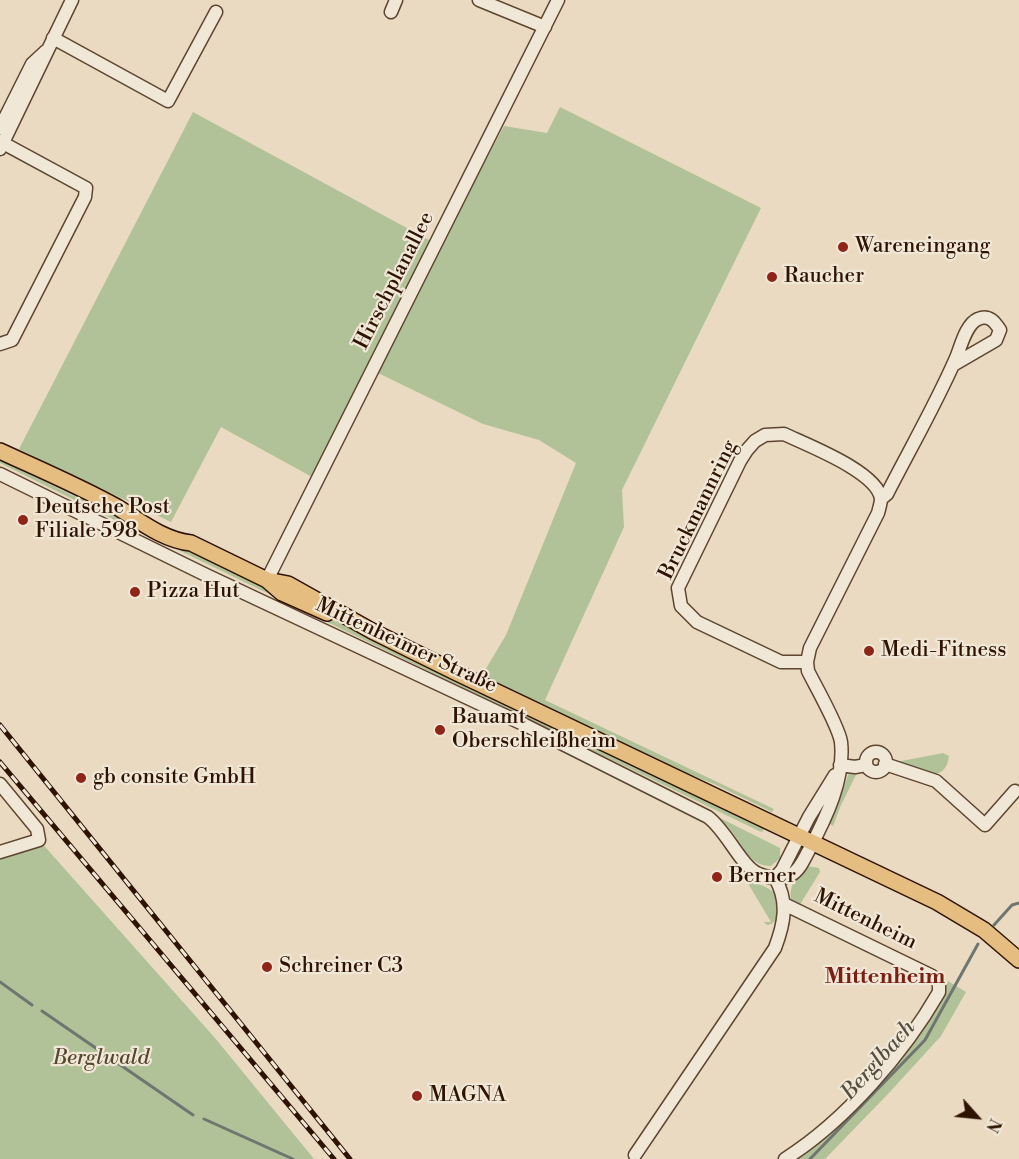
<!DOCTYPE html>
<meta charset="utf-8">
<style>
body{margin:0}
#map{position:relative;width:1019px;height:1159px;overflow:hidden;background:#eadac2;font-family:"Libre Bodoni",serif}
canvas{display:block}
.north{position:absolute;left:947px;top:1087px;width:60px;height:60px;-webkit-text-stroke:4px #f1e7d7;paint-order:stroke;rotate:117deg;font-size:16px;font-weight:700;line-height:24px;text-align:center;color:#2e1300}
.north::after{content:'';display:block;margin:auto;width:21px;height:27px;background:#2e1300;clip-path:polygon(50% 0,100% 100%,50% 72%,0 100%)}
</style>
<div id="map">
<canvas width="1019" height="1159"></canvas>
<div class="north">N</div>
</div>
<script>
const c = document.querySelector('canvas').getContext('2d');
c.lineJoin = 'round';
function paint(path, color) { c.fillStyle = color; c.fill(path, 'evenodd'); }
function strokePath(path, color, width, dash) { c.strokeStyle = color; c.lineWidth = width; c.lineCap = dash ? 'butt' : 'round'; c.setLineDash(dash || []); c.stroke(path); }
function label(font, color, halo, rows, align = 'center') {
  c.font = font + ' "Libre Bodoni",serif'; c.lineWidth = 4.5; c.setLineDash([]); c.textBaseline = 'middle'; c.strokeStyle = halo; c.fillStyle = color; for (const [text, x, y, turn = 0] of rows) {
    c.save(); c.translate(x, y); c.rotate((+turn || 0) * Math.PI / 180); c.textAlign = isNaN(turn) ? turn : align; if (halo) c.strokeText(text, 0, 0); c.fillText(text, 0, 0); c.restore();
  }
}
paint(new Path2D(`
 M560,107l201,101 -139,282 2,37 -79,173 229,109 -2,3 -58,-28 -66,-26 -167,-81 25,-42 70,-172 -37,-23 -56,-16 -107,-52 -53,111 -102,-56 -50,95 -152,-73 174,-337 247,134 64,-120 43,7z
 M0,460l163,79 -4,3 -159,-79z
 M168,541l597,287 -3,4 -3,-1 -589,-285z
 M943,753l6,3c-4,33 -38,13 -58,7z
 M846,772l11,1 -16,32 -8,21 -3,-2 3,-16h3l13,-35z
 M714,815l66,33v10l-9,8c-20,0 -26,-16 -36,-30 -6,-9 -13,-15 -21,-21z
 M39,840l176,198 99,121h-314v-307z
 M807,866l12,2 1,4 -21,34 -8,-4c-2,-20 5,-22 16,-36z
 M743,875c10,9 26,10 34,21 1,12 4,27 -10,29l-3,-3h7z
 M948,981l18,11 -25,44 -54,59 -62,64h-32l55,-48 67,-71 19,-27z`), '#b1c198');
strokePath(new Path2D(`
 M994,925l18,-20 7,-2
 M0,982l32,23
 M42,1011l151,104
 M204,1119l89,40
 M810,1159l115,-119 53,-96`), '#6f7670', 3);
const minor = new Path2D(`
 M479,0l66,27
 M391,12l5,-12
 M53,38l115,63 48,-89
 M0,128l32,-64 14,-13
 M0,149l72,-149
 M0,344l12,-4 73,-143 1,-9 -83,-45
 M0,474l206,101 317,149 185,93c19,14 34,51 51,57 10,4 22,6 32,1 9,-5 13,-16 18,-25 17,-32 36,-71 32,-108 -2,-15 -25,-55 -33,-71l-1,-9 3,-14 68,-135c1,-4 3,-10 3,-14 -3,-27 -74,-54 -97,-65l-19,1 -10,6 -8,9 -7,11 -62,127 3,18 16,16 84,40h26
 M881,499l6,-5c23,-45 49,-90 69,-136 5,-12 10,-34 22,-39 11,-5 17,3 22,11l-4,10 -43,25
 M267,580l291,-580
 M866 762a10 10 0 1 1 20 0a10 10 0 1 1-20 0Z
 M885,764l51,17 49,44 30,-34
 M840,765l15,2 11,-2
 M0,784l37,45 2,11 -39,12
 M775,878l7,-8 27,-53 26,-42
 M784,904l148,72 7,7v9c-35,61 -94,129 -154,167
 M635,1155l140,-207c9,-24 14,-46 0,-70`);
const major = new Path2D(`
 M0,451c39,18 79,35 117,56 23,14 46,33 74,36l76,37 15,13 45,20
 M267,580l21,4 84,47 83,41 482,230 47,28 35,30`);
strokePath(minor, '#5d4530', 15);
strokePath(major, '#2e1300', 18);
strokePath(minor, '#f1e7d7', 12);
strokePath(major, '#e5bd81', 15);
const rail = new Path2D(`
 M0,725l350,434
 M0,762l334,397`);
strokePath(rail, '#2e1300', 5);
strokePath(rail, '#f1e7d7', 3, [9]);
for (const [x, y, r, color] of [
 [843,247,6,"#8f2418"],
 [772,277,6,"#8f2418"],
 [23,520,6,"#8f2418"],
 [135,592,6,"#8f2418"],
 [869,651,6,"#8f2418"],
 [440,730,6,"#8f2418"],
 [81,778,6,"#8f2418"],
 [717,877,6,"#8f2418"],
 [267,967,6,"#8f2418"],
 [417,1096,6,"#8f2418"]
]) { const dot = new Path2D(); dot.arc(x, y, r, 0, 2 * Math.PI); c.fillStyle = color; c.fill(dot); strokePath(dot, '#f1e7d7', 2); }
label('21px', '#2e1300', '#f1e7d7', [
 ["Wareneingang",855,247],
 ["Raucher",784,277],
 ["Deutsche Post",35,508],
 ["Filiale 598",35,532],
 ["Pizza Hut",147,592],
 ["Medi-Fitness",881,651],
 ["Bauamt",452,718],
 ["Oberschleißheim",452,742],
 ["gb consite GmbH",93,778],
 ["Berner",729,877],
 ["Schreiner C3",279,967],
 ["MAGNA",429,1096]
], 'left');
label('21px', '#2e1300', '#f1e7d7', [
 ["Hirschplanallee",395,281,-63],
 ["Bruckmannring",699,510,-64],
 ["Mittenheimer Straße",406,646,25],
 ["Mittenheim",865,920,26]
]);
label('italic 21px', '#55472e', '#f1e7d7', [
 ["Berglwald",101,1059]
]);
label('bold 22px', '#7a1f14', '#f1e7d7', [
 ["Mittenheim",885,978]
]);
label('italic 22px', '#544d41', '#f1e7d7', [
 ["Berglbach",879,1061,-48]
]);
</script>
